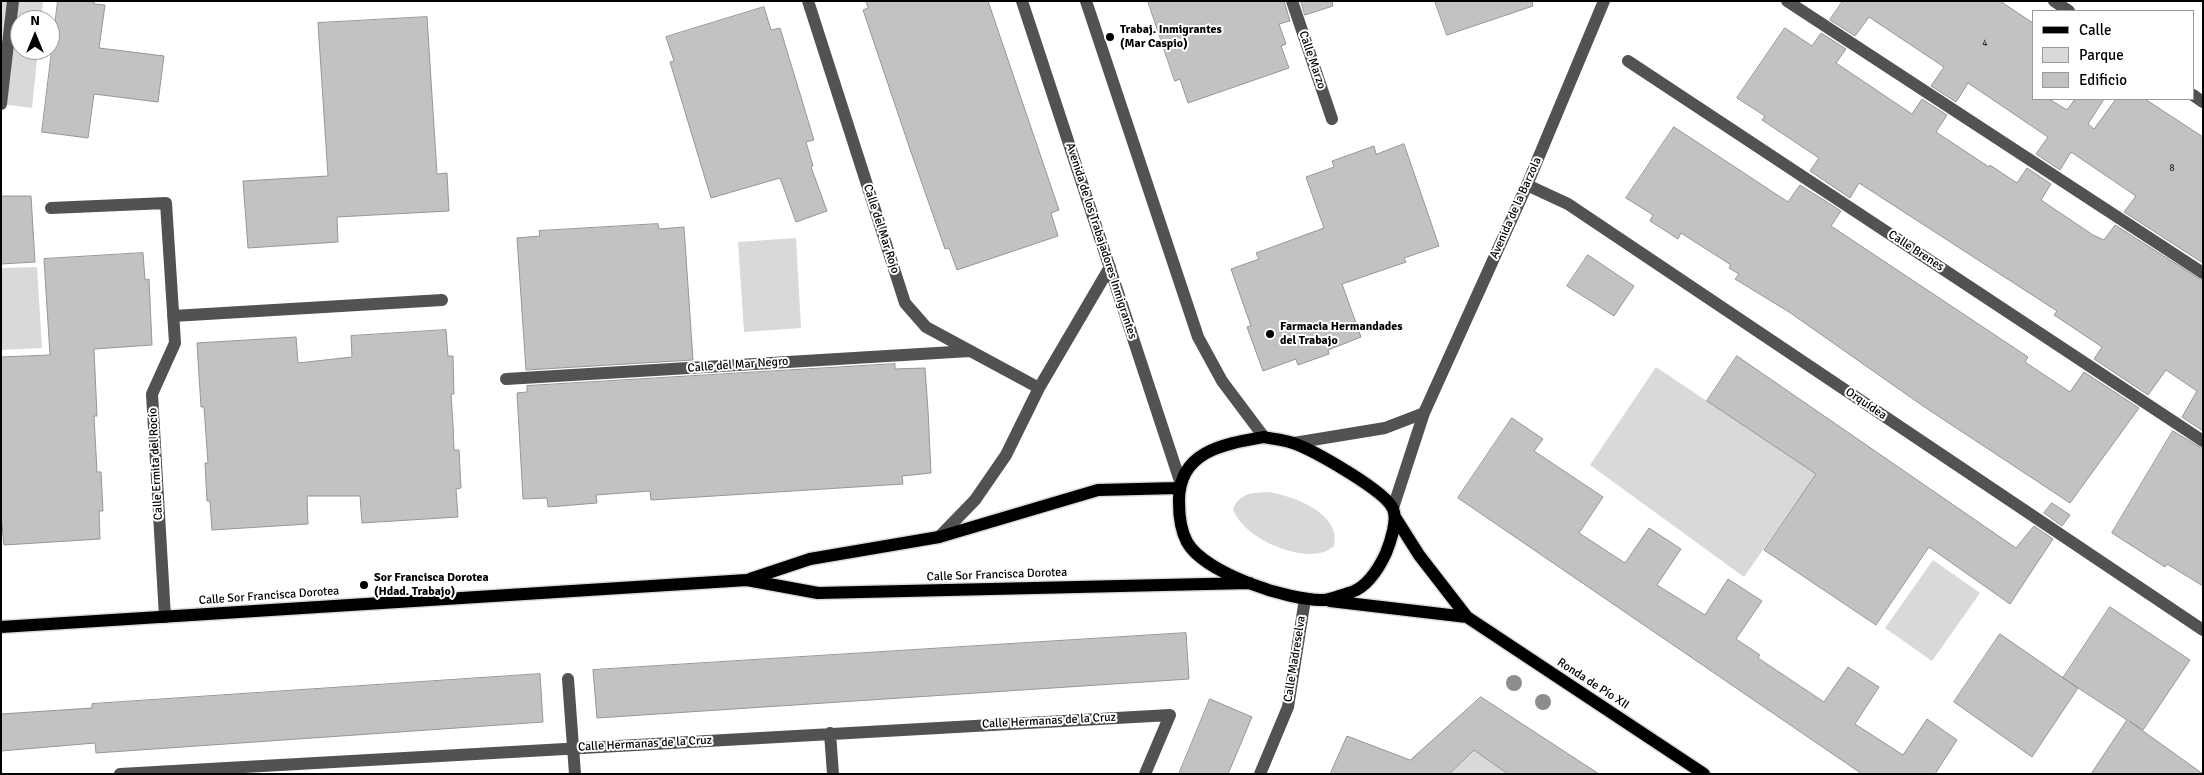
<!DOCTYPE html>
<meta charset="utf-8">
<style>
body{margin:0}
#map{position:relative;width:2204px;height:775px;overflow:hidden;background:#fff;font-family:Signika,sans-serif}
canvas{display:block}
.frame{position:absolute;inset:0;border:2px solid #000;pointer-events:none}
.legend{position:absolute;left:2032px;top:10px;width:162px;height:90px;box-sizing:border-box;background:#fff;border:1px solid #999;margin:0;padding:6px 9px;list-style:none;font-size:15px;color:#000}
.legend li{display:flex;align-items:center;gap:10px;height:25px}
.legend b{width:25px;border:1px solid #999}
.north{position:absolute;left:10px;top:10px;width:50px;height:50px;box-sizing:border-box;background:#fff;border:1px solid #999;border-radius:50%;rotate:0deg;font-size:14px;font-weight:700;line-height:20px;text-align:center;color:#000}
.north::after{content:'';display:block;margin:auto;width:18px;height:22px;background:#000;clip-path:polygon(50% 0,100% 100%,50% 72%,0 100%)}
</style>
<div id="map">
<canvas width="2204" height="775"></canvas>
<div class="frame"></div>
<ul class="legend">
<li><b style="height:6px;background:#000"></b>Calle</li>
<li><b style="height:14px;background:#d9d9d9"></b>Parque</li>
<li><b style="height:14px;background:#c2c2c2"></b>Edificio</li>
</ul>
<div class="north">N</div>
</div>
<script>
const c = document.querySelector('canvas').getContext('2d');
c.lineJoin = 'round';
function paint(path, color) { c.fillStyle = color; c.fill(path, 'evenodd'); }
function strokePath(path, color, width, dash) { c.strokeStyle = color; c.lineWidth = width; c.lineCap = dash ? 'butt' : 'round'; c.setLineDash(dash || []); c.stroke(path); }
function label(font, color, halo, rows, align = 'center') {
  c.font = font + ' Signika,sans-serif'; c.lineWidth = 4; c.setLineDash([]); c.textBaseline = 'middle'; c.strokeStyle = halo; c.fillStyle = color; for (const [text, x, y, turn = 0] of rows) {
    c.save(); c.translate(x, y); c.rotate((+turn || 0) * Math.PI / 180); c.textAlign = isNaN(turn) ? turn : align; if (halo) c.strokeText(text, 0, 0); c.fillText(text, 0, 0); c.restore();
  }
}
paint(new Path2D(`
 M1,1h42l-2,19h-21v30h18l-6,58 -31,-4z
 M796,238l5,90 -57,4 -6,-90z
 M37,267l5,81 -41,2v-82z
 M1656,367l160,107 -72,103 -154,-112z
 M1269,492c25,4 73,22 65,54 -3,2 -7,5 -10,6 -28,9 -82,-15 -91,-43 8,-17 19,-16 36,-17z
 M1933,560l47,33 -48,68 -47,-33z
 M1474,750l34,24h-59z`), '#d9d9d9');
const building = new Path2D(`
 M58,1h36v3l11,1 -6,43 65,8 -6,46 -64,-8 -6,44 -46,-6z
 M866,1h122l71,209 -8,3 7,23 -101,34 -8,-22 -4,1 -34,-97 -48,-142 5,-2z
 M1148,1h136l6,20 -11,3 7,20 -5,2 8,22 -101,35 -8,-24 -5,2z
 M1301,1h31l1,5 -28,9z
 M1435,1h97l1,5 -86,29z
 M1843,1h157l33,22v76h16l18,11 8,-11h29l-16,25 6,5 22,-30h29l58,38v126l-79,-51 12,-16 -65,-44 -11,18 -24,-16 12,-17 -80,-54 -12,19 -25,-16 13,-19 -75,-50 -14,19 -25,-16z
 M764,7l7,23 9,-2 34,112 -8,2 7,24 -2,1 16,44 -31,11 -16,-44 -69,20 -41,-136 4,-1 -8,-24z
 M427,17l10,157 10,-1 2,38 -112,6 1,25 -90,6 -5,-67 85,-5 -10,-153z
 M1785,28l27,18 9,-13 25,16 -10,14 76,51 10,-15 25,16 -11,17 53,35 1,-2 27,18 10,-15 24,16 -10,16 52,35 11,5 11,-15 88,56v150l-21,-14 15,-26 -31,-21 -18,25 -54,-36 8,-12 -48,-32 3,-4 -198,-128 -9,15 -40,-27 9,-13 -57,-38 3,-4 -28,-18z
 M1674,127l114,75 12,-17 41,26 -10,15 197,131 -3,5 45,30 14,-20 55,36 -69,95 -147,-97 -134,-94 -54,-33 4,-5 -10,-6 2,-3 -50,-32 -3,6 -28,-18 3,-6 -27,-17z
 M1404,144l35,102 -35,12 2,4 -64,22 19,53 -33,13 1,4 -31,11 -2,-6 -33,12 -16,-44 4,-1 -20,-57 28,-10 -3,-6 68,-25 -18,-51 28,-10 -2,-6 42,-15 2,8z
 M1,196h30l4,66 -34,2z
 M658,224l1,5 25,-2 9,133 -167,10 -9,-132 23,-2 -1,-5z
 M143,253l2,27 4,-1 3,66 -58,4 3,67h-3l3,56h4l2,39h-4l1,28 -96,6 -3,-29v-159l49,-2 -6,-96z
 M1588,255l46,31 -20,30 -47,-30z
 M446,330l2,26h5l1,38h-3l2,31 1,25h5l2,38 -5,1 2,28 -96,6 -2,-27h-53l1,28 -96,6 -2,-29h-3l-2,-38h3l-4,-56h-3l-4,-64 99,-6 2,26 54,-6 -1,-21z
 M1737,356l279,192 18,-22 19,13 -43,65 -81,-57 -53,78 -112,-75 52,-76 -109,-73z
 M895,364v5l30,-1 3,42 3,63 -29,3 1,8 -252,16 -1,-9 -54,4 1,8 -49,4 -1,-9 -24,1 -6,-106 10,-1v-6z
 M1512,418l31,21 -9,12 69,46 -24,36 46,30 24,-35 32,21 -24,36 48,30 23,-36 34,22 -26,38 24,16 -2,3 66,44 24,-35 31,20 -24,37 48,31 24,-36 30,21 -22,34h-73l-404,-276z
 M2173,431l30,18v137l-36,-22 -2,3 -53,-34z
 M2052,503l18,12 -8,11 -18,-13z
 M2110,607l80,53 -47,70 -14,-9 74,53h-112l36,-54 -64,-42z
 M1186,633l3,46 -592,39 -4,-48z
 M2000,634l78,54 -46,69 -78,-55z
 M540,674l3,48 -447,31 -1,-10 -94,8v-37l91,-6v-4z
 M1481,697l118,77h-91l-34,-24 -25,24h-119l17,-38 63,24z
 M1210,699l42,18 -24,57h-49z`);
paint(building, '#c2c2c2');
strokePath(building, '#969696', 1);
const major = new Path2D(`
 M1264,437c9,2 20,3 29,6 20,7 93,48 100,66 5,11 -3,34 -7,44 -7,15 -18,33 -34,39 -9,2 -20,8 -29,8 -34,1 -119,-27 -136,-58 -6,-11 -8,-27 -8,-40 -1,-51 45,-58 85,-65z
 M1395,517l24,38 48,62 237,157
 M750,579l60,-20 129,-22 159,-47 80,-2
 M1330,601l137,16
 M1,627l746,-47 71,13 432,-10`);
strokePath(major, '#dbdbdb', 15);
strokePath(new Path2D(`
 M808,1l97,302 21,24 113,61
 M1022,1l158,480
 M1086,1l112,336 24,44 42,56
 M1292,1l40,118
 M1787,1l416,272
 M2054,1l15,10
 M1628,61l575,380
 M2193,95l10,7
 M1,104l12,-103
 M1527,185l41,19 635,426
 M51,208l115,-5 9,140 -23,51 13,223
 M173,316l269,-16
 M506,379l464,-28
 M1294,443l91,-15 39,-15
 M1393,508l31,-95 103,-228 77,-184
 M939,537l36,-37 31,-45 33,-67 71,-121
 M568,679l7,95
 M830,733l3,41
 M120,774l1050,-59 -25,59
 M1260,774l28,-67 17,-108`), '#525252', 12);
strokePath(major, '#000', 12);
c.fillStyle = '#8d8d8d';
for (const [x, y] of [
 [1514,683],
 [1543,702]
]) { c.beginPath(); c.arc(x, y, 8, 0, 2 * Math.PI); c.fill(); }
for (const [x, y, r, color] of [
 [1110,37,5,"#000"],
 [1270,334,5,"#000"],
 [364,585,5,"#000"]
]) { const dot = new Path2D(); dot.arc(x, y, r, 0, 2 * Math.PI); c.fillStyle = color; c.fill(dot); strokePath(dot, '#fff', 2); }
label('10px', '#303030', null, [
 ["4",1985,43],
 ["8",2172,168]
]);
label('bold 12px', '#000', '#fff', [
 ["Trabaj. Inmigrantes",1120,30],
 ["(Mar Caspio)",1120,44],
 ["Farmacia Hermandades",1280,327],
 ["del Trabajo",1280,341],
 ["Sor Francisca Dorotea",374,578],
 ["(Hdad. Trabajo)",374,592]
], 'left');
label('12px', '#000', '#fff', [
 ["Calle Marzo",1312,60,71],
 ["Avenida de la Barzola",1516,208,-66],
 ["Calle del Mar Rojo",881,229,72],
 ["Avenida de los Trabajadores Inmigrantes",1101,241,72],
 ["Calle Brenes",1916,251,33],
 ["Calle del Mar Negro",738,365,-4],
 ["Orquídea",1866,404,34],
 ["Calle Ermita del Rocío",156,464,-93],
 ["Calle Sor Francisca Dorotea",997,575,-2],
 ["Calle Sor Francisca Dorotea",269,596,-4],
 ["Calle Madreselva",1295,659,-81],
 ["Ronda de Pío XII",1593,684,33],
 ["Calle Hermanas de la Cruz",1049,721,-3],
 ["Calle Hermanas de la Cruz",645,744,-3]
]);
</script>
